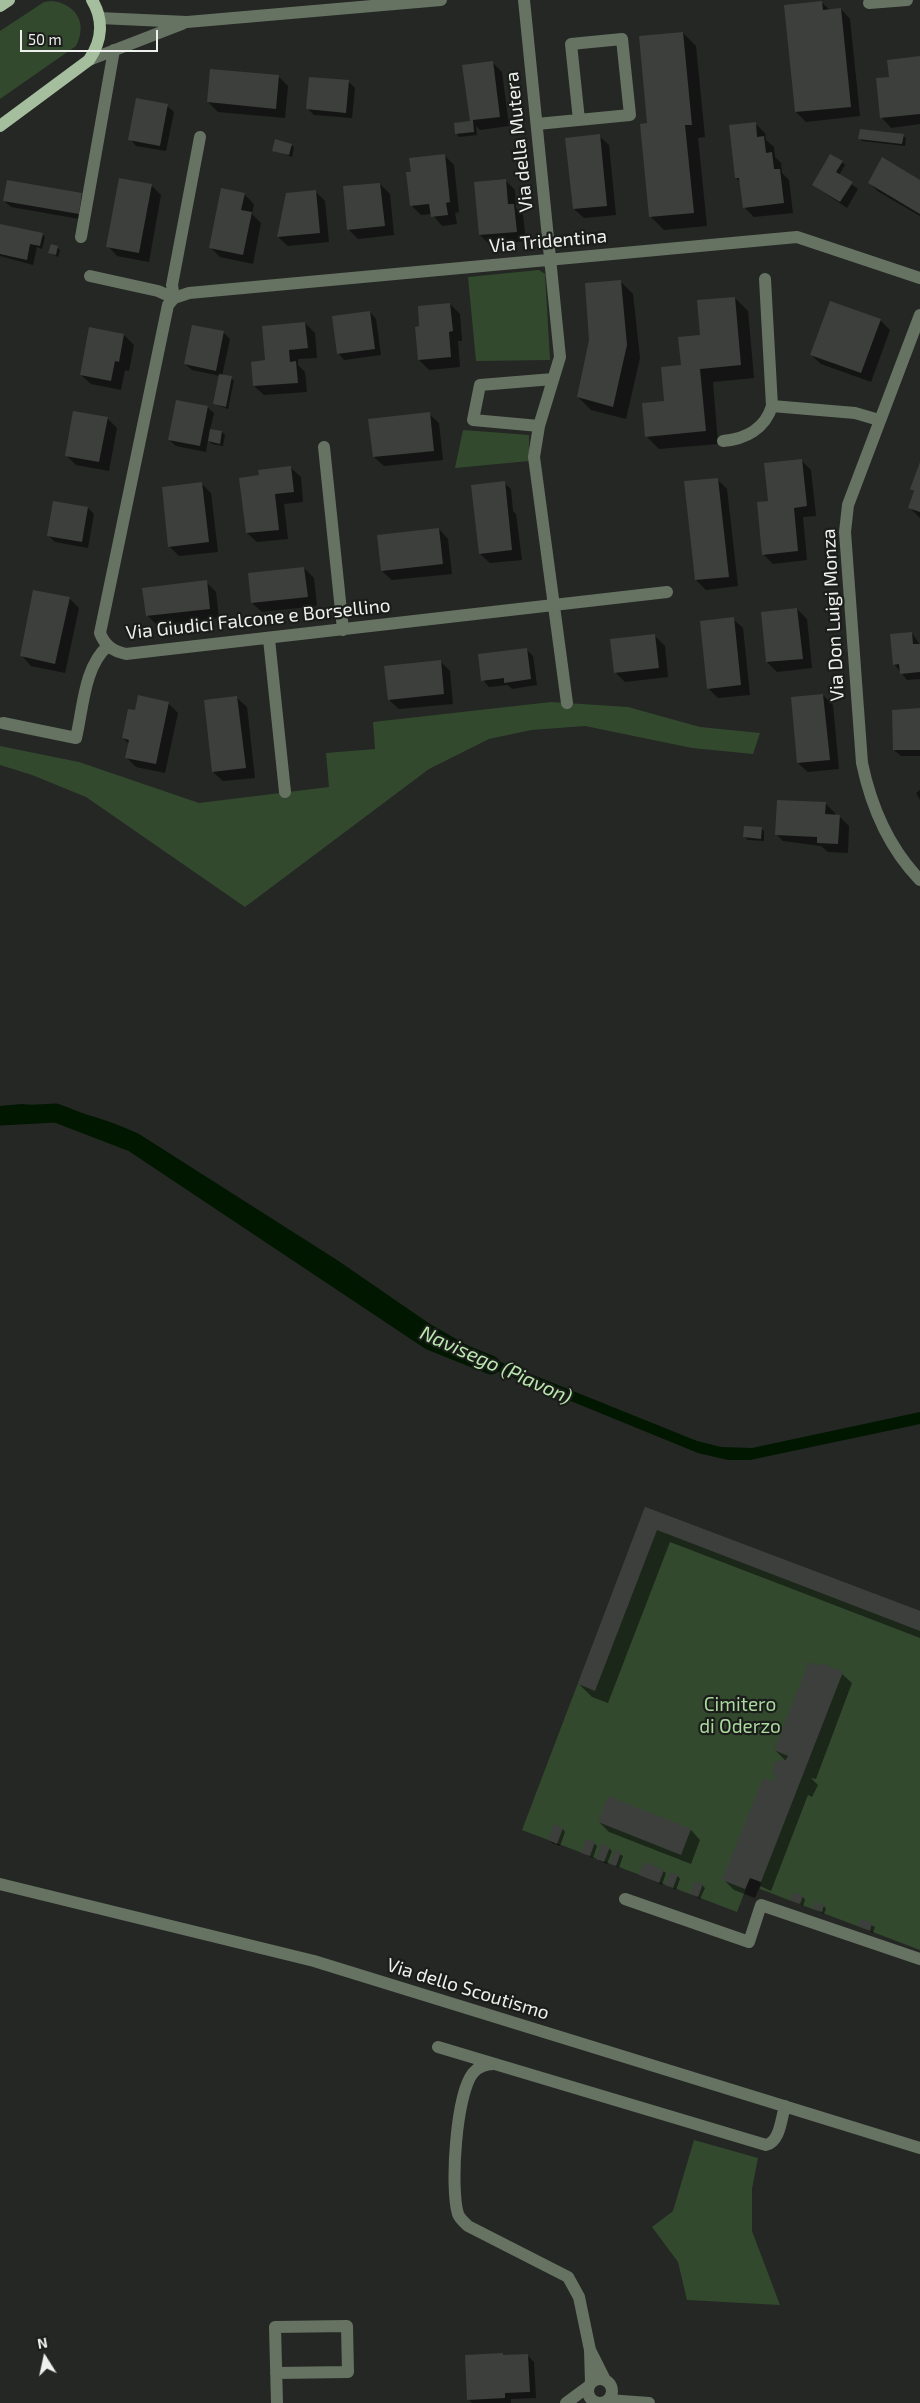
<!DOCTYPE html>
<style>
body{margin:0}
#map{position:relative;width:920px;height:2403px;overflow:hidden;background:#242724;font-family:"Exo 2",sans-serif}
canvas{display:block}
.north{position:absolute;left:20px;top:2333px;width:50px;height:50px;-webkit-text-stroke:4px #1b1d1a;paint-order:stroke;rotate:350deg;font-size:14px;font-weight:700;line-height:20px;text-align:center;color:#eef0ee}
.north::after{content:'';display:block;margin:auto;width:18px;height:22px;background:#eef0ee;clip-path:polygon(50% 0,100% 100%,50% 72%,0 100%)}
.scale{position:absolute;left:20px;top:30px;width:138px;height:22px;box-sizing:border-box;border:2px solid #eef0ee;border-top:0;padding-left:6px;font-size:15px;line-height:18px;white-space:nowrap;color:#eef0ee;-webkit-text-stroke:4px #1b1d1a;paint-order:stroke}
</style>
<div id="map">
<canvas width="920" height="2403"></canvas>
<div class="north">N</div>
<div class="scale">50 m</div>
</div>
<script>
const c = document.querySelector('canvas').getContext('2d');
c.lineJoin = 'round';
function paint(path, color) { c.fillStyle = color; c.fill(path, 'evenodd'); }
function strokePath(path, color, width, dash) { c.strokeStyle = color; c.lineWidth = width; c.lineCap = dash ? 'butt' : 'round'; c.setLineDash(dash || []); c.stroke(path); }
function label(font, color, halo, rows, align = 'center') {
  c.font = font + ' "Exo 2",sans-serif'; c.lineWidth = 4.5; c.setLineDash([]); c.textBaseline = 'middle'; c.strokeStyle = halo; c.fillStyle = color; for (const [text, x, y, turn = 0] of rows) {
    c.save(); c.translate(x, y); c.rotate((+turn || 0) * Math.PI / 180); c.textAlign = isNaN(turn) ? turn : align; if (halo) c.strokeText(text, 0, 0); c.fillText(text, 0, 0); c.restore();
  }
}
paint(new Path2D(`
 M52,1c24,3 36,22 24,45l-76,53v-68l44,-29z
 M539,270l6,4 5,86 -74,1 -8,-84z
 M463,430l66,5v26l-74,7z
 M551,702l77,5 72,20 60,6 -7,21 -61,-6 -107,-22 -54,4 -42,9 -60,30 -184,138 -159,-110 -54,-22 -32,-10v-19l79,16 120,41 130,-16 -3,-34 49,-4 -2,-27z
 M645,1507l275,104v339l-160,-61 1,-7 -11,-4 -13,34 -215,-82z
 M694,2140l64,18 -6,31v42l28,74 -93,-5 -9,-38 -26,-35 21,-16z`), '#33492e');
paint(new Path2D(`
 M22,1104c43,3 79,12 117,30l198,126 93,64 56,32 211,85 24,6 31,1 168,-36v12l-170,36h-22l-30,-7 -208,-85 -87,-49 -272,-180c-29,-10 -56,-23 -87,-23 -15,-1 -30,2 -44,3v-13z`), '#011700');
paint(new Path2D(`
 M821,2l9,8 11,-1 9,10 10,97 -54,6 -10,-10z
 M683,33l13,13 9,91 -7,1 9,88 -43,4 -13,-13z
 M920,58v66l-29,4 -9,-10 8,-40z
 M492,62l10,10 7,54 -29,4 -4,-4 1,9 -18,2 -2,-3 14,-12z
 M278,76l10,10 -3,32 -67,-6 -10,-10z
 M348,81l7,7 -3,30 -38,-3 -6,-6z
 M167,106l7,6 -8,39 -30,-5 -6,-7z
 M755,123l10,10 1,7 8,7 1,10 6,6 1,10 7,7 4,33 -39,4 -10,-10 -3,-24 -5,-5z
 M599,136l10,9 7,70 -32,3 -10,-9z
 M903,136l3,2 -1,8 -43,-5 -2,-3z
 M292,145l2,3 -2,9 -18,-7z
 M444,155l10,10 5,47 -4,1 2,11 -15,2 -10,-12 -11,1 -9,-9v-33z
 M842,162l3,3 -6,10 19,14 -11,19 -34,-23z
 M505,180l10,10 1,18 7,7 3,26 -36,4 -10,-10z
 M920,181v35l-41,-24 -10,-9z
 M380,184l10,10 4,41 -36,4 -10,-10z
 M152,186l9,9 -12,67 -32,-6 -9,-10z
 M315,191l10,10 4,41 -41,4 -10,-9z
 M82,194l6,7 -3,19 -74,-13 -7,-6z
 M244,194l10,10 -2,10 9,9 -8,41 -33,-7 -10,-10z
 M0,225l42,9 3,3 -3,12 -5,-2 -4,18 -33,-9z
 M57,247l3,3 -2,7 -8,-4z
 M620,281l13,13 7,64 -14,61 -35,-9 -13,-13z
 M735,298l13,13 6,67 -41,4 5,62 -59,5 -13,-13 36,-70 19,-30z
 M450,304l10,10 2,27h-4l2,26 -31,3 -10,-10 2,-33z
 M370,312l6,7 5,36 -37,5 -6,-7z
 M880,320l10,10 -19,52 -50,-18 -10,-9z
 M305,323l10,10 2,25 -19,1v6l7,7 2,20 -43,3 -10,-9 12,-24z
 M90,329l34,6 10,10 -5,26 -4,-1 -4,20 -30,-6 -10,-9z
 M223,332l7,7 -8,37 12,4 -6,29 -14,-5 6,-28 -28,-6 -7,-6z
 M207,407l7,6 -4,17 12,2 3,3 -2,11 -11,-2 -4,-4 -2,12 -30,-6 -7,-6z
 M429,414l10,9 4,37 -59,6 -10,-9z
 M107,418l10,10 -8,43 -33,-6 -10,-10z
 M801,460l10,10 5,46 -13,1 4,43 -34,4 -10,-10 7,-52z
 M920,465v53l-11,-11 6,-14 -4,-5z
 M291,468l10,9 2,25 -19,2 4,35 -31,3 -10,-9 13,-57z
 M717,479l10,10 11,97 -32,4 -10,-10z
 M201,483l10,10 7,59 -39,4 -10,-10z
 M504,483l7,6 2,22 3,3 6,46 -32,3 -10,-9z
 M54,502l34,6 6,6 -6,34 -33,-6 -6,-6z
 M439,529l9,10 4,35 -60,6 -10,-9z
 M304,568l10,10 3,28 -55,6 -10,-9z
 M206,582l10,10 3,26 -62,7 -10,-10z
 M69,598l10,10 -14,65 -34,-7 -9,-10z
 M797,609l10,10 5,49 -35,4 -10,-10z
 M733,619l10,9 7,67 -32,3 -10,-10z
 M912,633l8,12v34l-13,1 -13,-16z
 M655,636l10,10 3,31 -43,5 -10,-10z
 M527,650l6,6 4,29 -25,4 -4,-4 -19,2 -6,-7z
 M440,661l10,10 3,33 -54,5 -10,-9z
 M823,695l10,10 6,64 -31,3 -10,-9z
 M237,698l10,9 8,71 -32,3 -10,-9z
 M168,703l10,10 -13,60 -29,-6 -10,-10 3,-13 -6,-6 13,-26z
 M920,710v46h-19l-7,-6z
 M920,790v10l-4,-7z
 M825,803l10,10v3h4l10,10 -1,27 -20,-1 -7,-6 -38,-5 -7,-7z
 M761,829l3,2v10l-16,-1 -3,-3z
 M646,1508l274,105v25l-250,-96 -62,161 -16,-6 -13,-13z
 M822,1665l20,9 10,9 -36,96 -5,-1 7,7 -6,12 -4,-2 -37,96 -11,-5 -5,12 -21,-8 -10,-10 63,-118 -12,-12z
 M609,1798l82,32 9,10 -9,24 -82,-32 -10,-10z
 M563,1829l2,3 -5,14 -8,-3 -3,-3z
 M594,1843l3,3 -4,12 -11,-6z
 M609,1848l3,3 -5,13 -7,-3 -3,-3z
 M616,1852l7,4 -4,12 -7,-4z
 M663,1871l3,2 -4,12 -21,-10z
 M678,1876l2,3 -4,11 -9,-6z
 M702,1885l3,3 -5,11 -9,-5z
 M803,1897l2,3 -2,6 -11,-6z
 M824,1906l2,3 -2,5 -10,-5z
 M862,1921l13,6 -2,6 -13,-7z
 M528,2356l6,6 2,36 -25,1v4h-39l-4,-4z`), '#0007');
strokePath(new Path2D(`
 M0,1116l56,-3 78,30 297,198 60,24`), '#011700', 19);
paint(new Path2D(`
 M822,1l1,9 18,-2 10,99 -56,5 -11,-107z
 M683,32l9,93h-7l9,88 -45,4 -9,-93 7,-1 -8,-87z
 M920,56v58l-40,4 -4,-40 13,-1 -2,-17z
 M493,61l7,56 -27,3 1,12 -19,2 -1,-11 16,-2 -8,-56z
 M210,69l69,6 -3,34 -69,-7z
 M309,77l40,3 -3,33 -40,-4z
 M136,98l32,6 -8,42 -32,-6z
 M756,122l1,15 7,-1 2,17 6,-1 2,17h6l4,34 -41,5 -4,-30h-4l-6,-53z
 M860,129l44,5 -2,10 -44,-5z
 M600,134l7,72 -34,3 -8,-71z
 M275,139l17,5 -3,11 -17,-4z
 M445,154l5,48 -4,1 2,12 -17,2 -2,-13 -19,2 -4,-34h5l-2,-14z
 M830,154l13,7 -7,11 17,10 -13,20 -28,-17z
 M882,157l38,23v34l-52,-31z
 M119,178l33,6 -13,69 -33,-6z
 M506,179l2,25h6l3,28 -38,3 -5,-53z
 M7,180l75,13 -3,21 -76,-13z
 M380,183l5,43 -38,4 -4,-44z
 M221,188l24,5 -4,17 11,2 -9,43 -34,-7z
 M316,190l4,43 -43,4 9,-44z
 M0,224l43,9 -3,13 -10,-2 -3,16 -27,-6z
 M51,244l7,2 -2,9 -8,-2z
 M621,280l6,65 -14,62 -36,-10 12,-57 -4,-57z
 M735,297l6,68 -41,4 6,62 -61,6 -3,-34 22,-2 -3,-34 20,-2 -3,-28 22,-2 -3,-35z
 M830,301l51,18 -20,54 -51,-18z
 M450,303l3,28 -4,1 2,25 -33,3 -3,-33 4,-1 -1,-20z
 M370,311l5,38 -38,5 -5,-38z
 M305,322l3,26 -19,2 1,12 6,-1 2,22 -45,3 -2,-24 14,-2 -3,-34z
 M192,325l32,6 -8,40 -32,-7z
 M89,327l35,7 -5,28 -4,-1 -4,20 -31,-6z
 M219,374l13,2 -6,31 -13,-3z
 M176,400l32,6 -8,40 -32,-6z
 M73,411l35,6 -9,45 -34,-6z
 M430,412l4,39 -61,6 -5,-38z
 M210,429l12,2 -2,13 -12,-3z
 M802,459l5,47 -13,2 4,43 -36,4 -5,-53 11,-1 -4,-38z
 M920,462v50l-12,-4 6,-17 -4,-2z
 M291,466l3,26 -19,2 4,36 -33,3 -7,-55 20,-3 -1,-5z
 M718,478l11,99 -34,3 -11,-99z
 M505,481l7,69 -33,4 -8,-69z
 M202,482l7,60 -41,5 -6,-60z
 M53,501l35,6 -6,35 -35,-6z
 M439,528l4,36 -62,7 -4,-36z
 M304,567l4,30 -57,6 -3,-30z
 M207,580l3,29 -64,7 -4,-28z
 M33,590l37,7 -15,67 -35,-8z
 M797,608l6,51 -37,3 -5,-50z
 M734,617l7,68 -34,4 -7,-68z
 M912,632l1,12h7v28l-20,2 -1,-10 -6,1 -3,-31z
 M655,634l4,34 -45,5 -4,-34z
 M527,648l4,31 -27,4v-5l-23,3 -3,-27z
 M441,660l3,34 -56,6 -4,-34z
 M823,694l7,66 -33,3 -6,-66z
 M138,695l31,7 -13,62 -31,-6 4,-18 -7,-2 6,-29 7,1z
 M237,696l9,72 -34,4 -8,-72z
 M920,708v42h-27l-1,-40z
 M777,800l49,2 -1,12 15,1 -2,29 -21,-1v-6l-42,-2z
 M744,826l18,1 -1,12 -18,-2z
 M645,1507l275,104v20l-263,-101 -62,161 -17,-7z
 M809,1662l11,4 2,-3 21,9 -82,210 -11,-4 -5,11 -23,-9 41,-102 10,4 3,-6 -4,-4 2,-9 5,-3 6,1 3,-5 -14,-6z
 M608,1796l83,33 -10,26 -83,-33z
 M554,1824l9,4 -6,16 -9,-4z
 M586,1839l9,3 -5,14 -9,-3z
 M601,1844l9,3 -6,15 -8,-3z
 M615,1850l6,2 -5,14 -6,-2z
 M644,1862l20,8 -5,13 -20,-8z
 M670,1872l8,3 -5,13 -8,-3z
 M695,1881l8,3 -5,13 -8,-3z
 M793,1892l10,4 -3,8 -10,-4z
 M815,1902l9,3 -2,7 -9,-3z
 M861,1919l11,4 -2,8 -12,-5z
 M503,2353v2l25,-1 2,38 -25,1v5l-38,2 -2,-45z`), '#3d3f3c');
strokePath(new Path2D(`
 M524,0l36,357 -21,69 -5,31 33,246
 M869,3l38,-3
 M99,18l88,4 254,-22
 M89,60l93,-36
 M537,124l93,-9 -8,-76 -51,5 8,76
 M200,137l-28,148 2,13 -6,7 -68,328c5,13 13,18 26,21l541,-62
 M81,237l33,-187
 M90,276l68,15 16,7 15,-5 608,-56 123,41
 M765,279l7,127 83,7 24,7
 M920,315l-72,190 -3,27 17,231c9,43 27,85 58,117
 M539,426l-66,-6 7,-35 73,-6
 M723,441c22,-2 42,-12 49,-35
 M324,447l19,183
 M269,639l16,153
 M3,723l73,15c7,-29 8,-72 32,-92
 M0,1884l314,77 606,187
 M625,1899l124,43 12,-37 159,54
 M438,2047l328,98c14,-3 15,-26 19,-39
 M494,2064c-8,0 -16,3 -21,9 -17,21 -23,115 -15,141 2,5 6,8 10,12l100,51 11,20 11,53
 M276,2373l72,-1 -1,-46 -72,1 2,76
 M588 2391a12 12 0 1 1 24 0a12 12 0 1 1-24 0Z
 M591,2383l-1,-33 15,30
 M608,2400l41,3
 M566,2403l23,-17`), '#667262', 12);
strokePath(new Path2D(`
 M0,6l9,-6
 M0,126l89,-66c13,-19 15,-40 3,-60`), '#a5bf9e', 12);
label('19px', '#eef0ee', '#1b1d1a', [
 ["Via della Mutera",519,142,-96],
 ["Via Tridentina",548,241,-5],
 ["Via Don Luigi Monza",833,615,-93],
 ["Via Giudici Falcone e Borsellino",258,619,-6],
 ["Via dello Scoutismo",468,1989,17]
]);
label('19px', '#aad89e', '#1b1d1a', [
 ["Cimitero",740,1705],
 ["di Oderzo",740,1727]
]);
label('italic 20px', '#bbe9af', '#1b1d1a', [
 ["Navisego (Piavon)",496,1365,24]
]);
</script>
